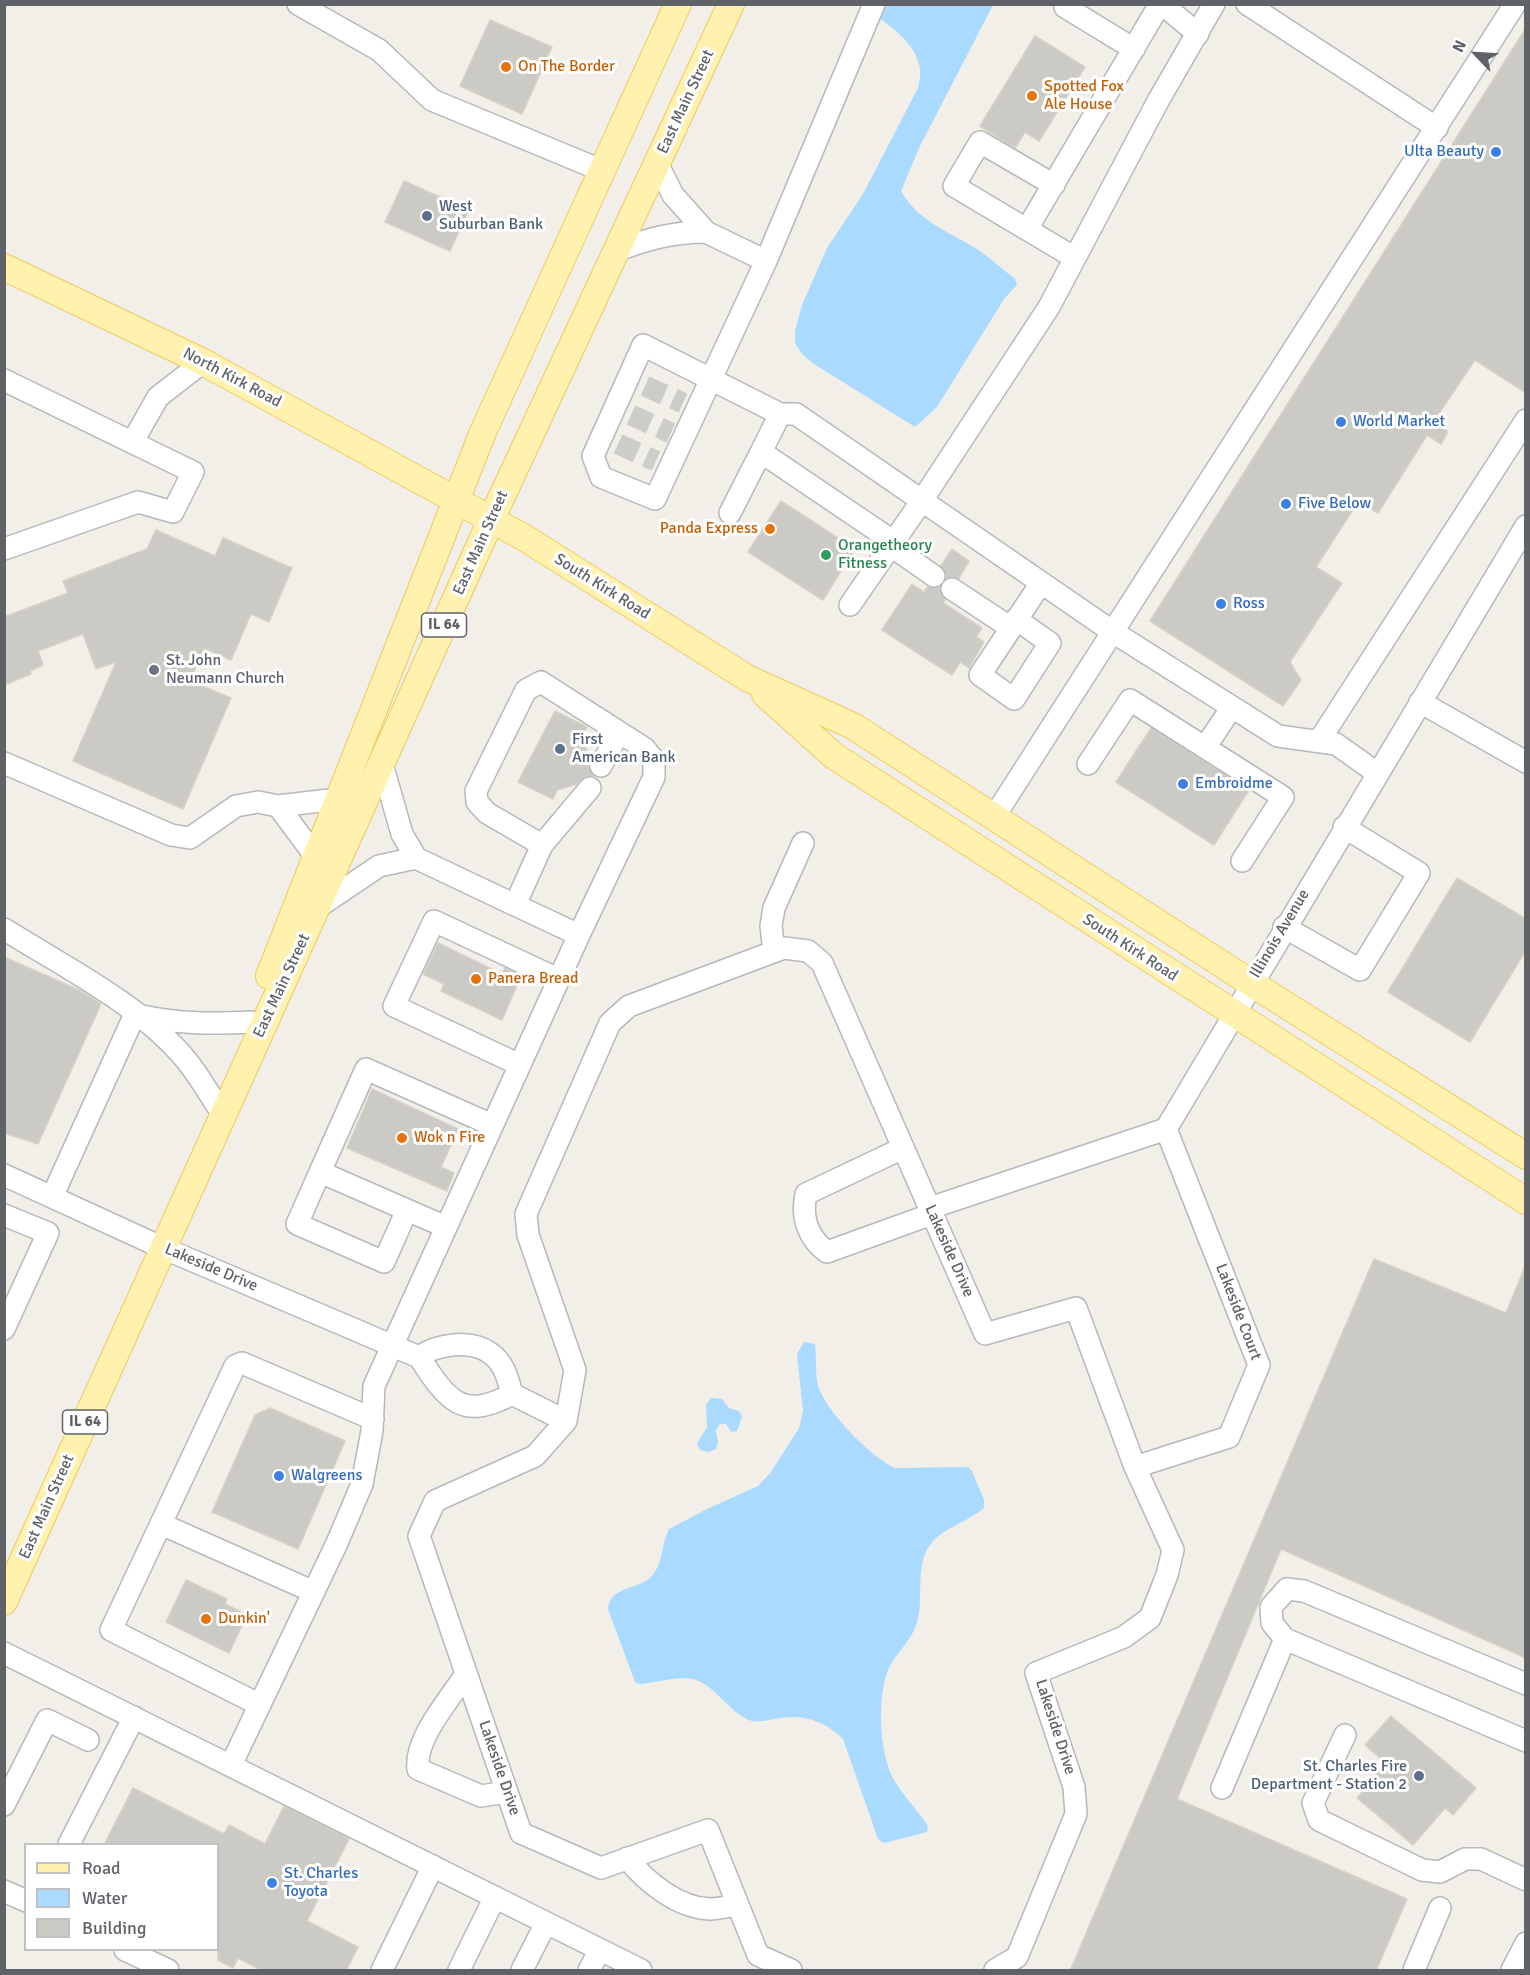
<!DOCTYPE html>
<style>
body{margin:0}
#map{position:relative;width:1530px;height:1975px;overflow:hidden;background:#f1efe8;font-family:Signika,sans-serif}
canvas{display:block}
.frame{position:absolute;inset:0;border:6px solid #5f6368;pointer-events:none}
.legend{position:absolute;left:24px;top:1843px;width:195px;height:108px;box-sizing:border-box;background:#fff;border:2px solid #bfc1c3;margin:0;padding:8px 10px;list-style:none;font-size:18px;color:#5f6368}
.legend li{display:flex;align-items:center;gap:12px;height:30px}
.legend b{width:30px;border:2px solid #bfc1c3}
.north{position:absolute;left:1446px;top:24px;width:60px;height:60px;-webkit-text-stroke:4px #fff;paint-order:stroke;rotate:295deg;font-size:16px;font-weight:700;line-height:24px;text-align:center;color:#5f6368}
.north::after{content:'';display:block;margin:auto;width:21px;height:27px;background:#5f6368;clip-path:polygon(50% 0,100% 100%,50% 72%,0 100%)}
</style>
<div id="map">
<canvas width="1530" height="1975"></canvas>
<div class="frame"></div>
<ul class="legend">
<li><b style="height:8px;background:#fff2af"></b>Road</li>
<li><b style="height:16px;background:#aadaff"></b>Water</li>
<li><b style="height:16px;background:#cccac5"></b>Building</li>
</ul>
<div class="north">N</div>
</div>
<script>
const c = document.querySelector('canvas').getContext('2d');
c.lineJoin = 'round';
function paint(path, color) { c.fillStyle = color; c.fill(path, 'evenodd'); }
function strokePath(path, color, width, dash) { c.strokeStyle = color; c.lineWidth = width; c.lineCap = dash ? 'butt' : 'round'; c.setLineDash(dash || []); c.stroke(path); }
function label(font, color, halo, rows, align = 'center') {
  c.font = font + ' Signika,sans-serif'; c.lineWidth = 6; c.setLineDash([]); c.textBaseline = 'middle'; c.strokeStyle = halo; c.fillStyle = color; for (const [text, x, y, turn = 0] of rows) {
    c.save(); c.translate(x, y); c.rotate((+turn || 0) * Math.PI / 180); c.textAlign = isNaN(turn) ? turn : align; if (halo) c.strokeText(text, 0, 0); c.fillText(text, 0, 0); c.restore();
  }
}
paint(new Path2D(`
 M867,5h126l-74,143 -18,43c17,29 42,38 69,54 16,9 30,22 45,34l2,6 -13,14 -67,108 -22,20 -101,-63 -12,-10 -7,-11v-12l7,-26 25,-57 36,-54 55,-106c12,-37 -25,-60 -51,-79z
 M804,1342l11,2c2,14 -1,33 5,47 10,24 52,67 75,77l73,-1 4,4 12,29v8c-15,13 -36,18 -50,32 -23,24 -7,61 -19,88 -6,15 -20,26 -27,42 -11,27 -9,82 5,108 9,17 24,31 35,48l-1,6 -43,11 -6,-4 -35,-100c-17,-17 -39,-25 -63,-21 -9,1 -19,5 -28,3 -21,-6 -35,-34 -56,-41 -16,-5 -39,3 -56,4l-5,-2 -27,-73c2,-23 30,-19 43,-32 13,-14 10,-33 18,-48l38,-20 51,-23 13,-14 28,-44 4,-17 -6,-57z
 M711,1398l11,1 7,9 10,3 3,5 -5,15 -6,1 -5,-8h-6l-4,6 2,12 -2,7 -7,3 -9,-2 -3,-6 10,-17 -1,-22z`), '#aadaff');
const building = new Path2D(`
 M490,20l62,27 -30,67 -62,-28z
 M1526,28v365l-51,-33 -41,61 14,11 -7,12 -14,-9 -49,78 -20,-11 -42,65 26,16 -52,79 11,18 -18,26 -133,-85z
 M1035,36l50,31 -46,74 -14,-9 -10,16 -35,-22z
 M404,181l65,29 -19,41 -65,-29z
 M781,501l74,48 -32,51 -75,-48z
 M156,530l59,26 8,-18 69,30 -23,54 -18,-8 -20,46 -27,-12 -14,33 41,17 -48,111 -110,-48 43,-99 -20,7 -13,-35 -45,17 5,14 -13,6 1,3 -27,11v-68l64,-24 -5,-12 84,-32z
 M952,549l17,12 -10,17h-12l-6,-12z
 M912,584l12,8 3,-5h12l6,13 -2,3 39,25 -6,9 8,5 -15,26 -9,-6 -8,13 -70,-45z
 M555,711l32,16 -5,10 8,23 -2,7 6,9h-9l-8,8 -20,6 -4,9 -35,-17z
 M1151,728l98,62 -35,55 -98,-63z
 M1457,878l69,41v31l-56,92 -82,-50z
 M438,943l64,31 3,-6 16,8 -19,44 -61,-29 3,-7 -21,-10z
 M4,957l77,34 20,13 -63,140 -34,-11z
 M372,1089l86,40 -17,38 13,6 -7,18 -100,-43z
 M1374,1259l132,54 20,-49v394l-245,-109 -104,250 230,100 -31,72h-306z
 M270,1408l75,33 -47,108 -86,-37 43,-97z
 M186,1580l41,19 -2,5 22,11 -18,38 -63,-31z
 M1391,1716l85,72 -23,27 -8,-7 -32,37 -56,-47 29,-35 -21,-18z
 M133,1788l91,46 5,-9 36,19 19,-38 65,33 -42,82 51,26 -12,24h-83l-25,-13 -5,10 -15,-8v-115h-114z`);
paint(building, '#cccac5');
strokePath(building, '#d6d1c6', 1.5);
strokePath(new Path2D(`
 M645,386l38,17
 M631,415l40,18
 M618,444l38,17`), '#ccccc8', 21, [21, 10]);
const minor = new Path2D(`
 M298,4l81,46 53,50 171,71
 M1066,4l-1,3 69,42
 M1162,4l36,30
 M1247,4l190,124
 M1054,185l-74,-43 -26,44 121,72
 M1027,229l133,-225
 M706,232l60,29 -111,238 -54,-22 -8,-21 50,-111 137,69
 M616,251c31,-12 57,-19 90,-19l-33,-37 -16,-32
 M766,261l108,-257
 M4,380l189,92 -20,40 -35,-10 -134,47
 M133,441l25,-44 45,-35
 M730,513l31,-61
 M894,542l-133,-90 19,-38h16l317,218 165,104 58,8 41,29
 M891,546l43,30
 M952,589l59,39
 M850,605l71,-103 128,-195 109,-206 56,-97
 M1016,619l34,24 -36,56 -34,-24 61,-92
 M1420,702l106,60
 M1319,741l207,-321
 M1206,746l26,-39
 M4,763l167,72 19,3 46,-32 22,-4 20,4 60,-7
 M382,764l20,70 14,24 99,47
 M1088,764l42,-64 153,97 -41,64
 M601,766l18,-34
 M278,806l38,51
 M994,817l521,-813
 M542,845l48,-57
 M318,907l61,-41 37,-8
 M1284,927l76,43 59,-97 -75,-46
 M4,929c62,39 136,75 183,132 12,15 21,31 31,46
 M774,951l-3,-25 3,-18 29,-65
 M142,1016c37,8 71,8 109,6
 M520,1065l-126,-59 40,-85 124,58
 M903,1148l-97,46c-5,23 2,44 21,58l105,-38
 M320,1172l46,-103 126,56
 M4,1175l159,73 256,109c28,42 42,65 93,37
 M52,1197l83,-183
 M930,1208l236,-79 360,-603
 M407,1210l-23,52 -87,-38 23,-52 126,55
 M4,1215l44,18 -44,96
 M419,1357c18,-13 51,-18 71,-4 14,9 18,26 22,41l54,27
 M1135,1467l94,-30 30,-72 -93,-236
 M161,1524l153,68
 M1285,1639l-13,-16 -1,-16 16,-18 17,2 222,93
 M4,1653l637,317
 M466,1674c-16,25 -52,65 -48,95l63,27 26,-4
 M260,1705l-149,-75 124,-264 7,-3 131,56
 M1345,1735l-32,68 6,17 103,50 18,2 25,-13h16l45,21
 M231,1765l106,-222 25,-59 10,-53 2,-45 205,-451 75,-158v-17l-10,-12 -103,-66 -15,8 -50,101 1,11 10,11 55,32 -27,60 64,30
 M1222,1788l63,-149 241,102
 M4,1805l43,-85 41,20
 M69,1844l65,-127
 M627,1858c19,24 51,50 83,51 9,0 19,-3 28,-4
 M4,1891l22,10
 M125,1950l43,20
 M382,1970l51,-104
 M459,1970l36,-73
 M522,1970l24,-47
 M589,1970l11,-20
 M791,1970l-33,-15 -50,-125 -107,38 -80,-35 -102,-297 16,-35 100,-45 31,-35 9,-51 -47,-135 -2,-21 84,-191 19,-17 155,-58 24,3 14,12 163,371 91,-26 59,159 38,83 -6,25 -17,43 -26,19 -88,36 38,114 2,27 -59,143 -22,13
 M1414,1970l26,-62
 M1512,1970l14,-27`);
const major = new Path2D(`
 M4,267l199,95 322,176 222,140 106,48 398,257 275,173
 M765,694l69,62 692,445
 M269,976l214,-544 195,-428
 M4,1602l487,-1082 240,-516`);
strokePath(minor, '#b5b8bc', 24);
strokePath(major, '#f2c960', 28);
strokePath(minor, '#fff', 21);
strokePath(major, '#fff2af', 26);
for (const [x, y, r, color] of [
 [506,67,6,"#e8710a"],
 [1032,96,6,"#e8710a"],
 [1496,152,6,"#3f7fe0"],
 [427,216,6,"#5c6f8a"],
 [1341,422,6,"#3f7fe0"],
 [1286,504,6,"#3f7fe0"],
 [770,529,6,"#e8710a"],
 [826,555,6,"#2e9e5b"],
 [1221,604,6,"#3f7fe0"],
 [154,670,6,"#6b7280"],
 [560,749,6,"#5c6f8a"],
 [1183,784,6,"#3f7fe0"],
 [476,979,6,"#e8710a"],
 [402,1138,6,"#e8710a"],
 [279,1476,6,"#3f7fe0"],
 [206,1619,6,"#e8710a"],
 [1419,1776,6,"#5c6f8a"],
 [272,1883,6,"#3f7fe0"]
]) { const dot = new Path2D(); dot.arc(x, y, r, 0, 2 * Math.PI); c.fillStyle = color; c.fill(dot); strokePath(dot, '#fff', 2); }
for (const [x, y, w] of [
 [444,625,45],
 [85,1422,45]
]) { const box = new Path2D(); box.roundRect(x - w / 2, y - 12, w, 24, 4.5); c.fillStyle = '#fff'; c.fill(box); strokePath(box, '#5f6368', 1.5); }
label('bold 15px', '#5f6368', null, [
 ["IL 64",444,625],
 ["IL 64",85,1422]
]);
label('16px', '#c56008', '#fff', [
 ["On The Border",518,67],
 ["Spotted Fox",1044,87],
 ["Ale House",1044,105],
 ["Panda Express",758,529,"right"],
 ["Panera Bread",488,979],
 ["Wok n Fire",414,1138],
 ["Dunkin'",218,1619]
], 'left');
label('16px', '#5f6368', '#fff', [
 ["East Main Street",686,102,-65],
 ["North Kirk Road",232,378,28],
 ["East Main Street",481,543,-66],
 ["South Kirk Road",602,587,32],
 ["Illinois Avenue",1280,934,-59],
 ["South Kirk Road",1130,948,33],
 ["East Main Street",282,986,-65],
 ["Lakeside Drive",949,1251,66],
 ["Lakeside Drive",211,1268,23],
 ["Lakeside Court",1238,1312,69],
 ["East Main Street",47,1507,-66],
 ["Lakeside Drive",1055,1727,72],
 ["Lakeside Drive",499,1768,71]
]);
label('16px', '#366cbe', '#fff', [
 ["Ulta Beauty",1484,152,"right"],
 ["World Market",1353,422],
 ["Five Below",1298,504],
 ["Ross",1233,604],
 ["Embroidme",1195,784],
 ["Walgreens",291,1476],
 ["St. Charles",284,1874],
 ["Toyota",284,1892]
], 'left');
label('16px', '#4e5e75', '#fff', [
 ["West",439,207],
 ["Suburban Bank",439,225],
 ["First",572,740],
 ["American Bank",572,758],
 ["St. Charles Fire",1407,1767,"right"],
 ["Department - Station 2",1407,1785,"right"]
], 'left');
label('16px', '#27864d', '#fff', [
 ["Orangetheory",838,546],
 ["Fitness",838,564]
], 'left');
label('16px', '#5b616d', '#fff', [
 ["St. John",166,661],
 ["Neumann Church",166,679]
], 'left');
</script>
